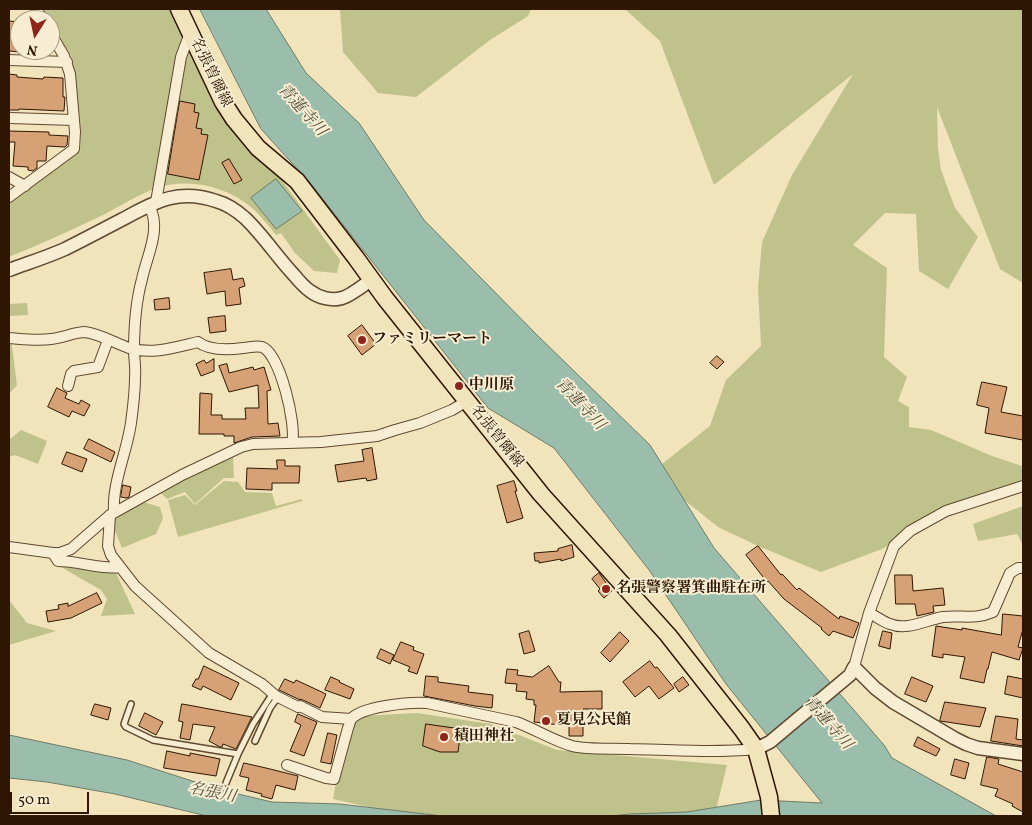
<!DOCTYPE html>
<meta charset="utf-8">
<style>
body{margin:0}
#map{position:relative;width:1032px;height:825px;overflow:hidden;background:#f1e3ba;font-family:Vollkorn,serif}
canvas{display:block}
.frame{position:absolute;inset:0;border:10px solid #2e1602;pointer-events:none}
.north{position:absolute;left:10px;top:10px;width:50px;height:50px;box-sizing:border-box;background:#f6edd2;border:1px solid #a6977f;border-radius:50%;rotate:190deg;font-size:14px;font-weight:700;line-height:20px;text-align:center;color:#2e1602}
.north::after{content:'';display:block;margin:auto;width:18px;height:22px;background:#8f2418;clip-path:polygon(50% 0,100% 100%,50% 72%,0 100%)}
.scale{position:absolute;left:10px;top:792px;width:79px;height:22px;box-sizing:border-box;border:2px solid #2e1602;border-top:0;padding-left:6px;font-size:15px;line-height:18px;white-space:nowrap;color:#2e1602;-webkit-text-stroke:4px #f6edd2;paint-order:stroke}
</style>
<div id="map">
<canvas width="1032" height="825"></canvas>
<div class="frame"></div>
<div class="north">N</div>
<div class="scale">50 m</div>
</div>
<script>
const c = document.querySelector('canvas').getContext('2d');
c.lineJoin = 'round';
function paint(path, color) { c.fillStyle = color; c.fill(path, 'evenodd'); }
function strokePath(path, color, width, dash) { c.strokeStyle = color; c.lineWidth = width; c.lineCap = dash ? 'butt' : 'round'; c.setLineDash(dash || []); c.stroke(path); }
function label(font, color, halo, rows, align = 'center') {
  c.font = font + ' Vollkorn,"Noto Serif JP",serif'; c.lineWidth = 4; c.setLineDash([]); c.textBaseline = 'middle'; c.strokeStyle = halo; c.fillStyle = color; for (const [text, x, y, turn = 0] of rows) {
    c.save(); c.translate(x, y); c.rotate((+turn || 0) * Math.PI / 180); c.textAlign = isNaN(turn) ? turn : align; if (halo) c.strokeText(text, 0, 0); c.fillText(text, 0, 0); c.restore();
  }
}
paint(new Path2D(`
 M43,9h129l67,128 42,42 59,81 -3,13 -23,-2 -19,-18 -14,-20 -5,2c-8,-10 -16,-20 -25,-28 -26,-22 -66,-30 -97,-18 -18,7 -34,17 -51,26 -31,15 -62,29 -94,42v-55l71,-51 1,-19 -6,-60 -4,-16z
 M340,9h191l-3,7 -38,24 -74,57 -38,-4 -35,-41z
 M625,9h398v274l-23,-14 -63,-162 1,41 3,22 14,38 23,29 -30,52 -29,-18 -3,-57 -31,-1 -32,32 34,23 -3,89 23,20 -9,24 11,6v20l22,3 61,26 30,10 1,-2v17l-77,30 -64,38 -61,23 -63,-26 -40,-19 -35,-28 -21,-35 48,-38 16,-46 35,-34 -3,-58 4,-46 30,-67 61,-101 -139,111 -54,-144z
 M27,303l1,12 -19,1v-12z
 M9,338h2l6,47 -8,9z
 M21,430l26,11 -9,23 -23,-9 -6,2v-17z
 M233,456l1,22h-10l-29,26 -10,-12 -18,7 -8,-8z
 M224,481l14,1 7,10 27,1 4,13 26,-7v2l-124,36 -10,-37 17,-5 10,10z
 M143,502l17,5 3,11 -7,16 -34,14 -13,-32z
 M1023,506v39l-6,-11 -39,7 -5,-17z
 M62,564l54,9 19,41 -34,2 6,-17 -6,-9 -40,-23z
 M9,600l18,23 29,8 -47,14z
 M417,713l74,11 66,26 170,15 -11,45 -16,6h-291l-76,-17 3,-17 18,-61 8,-5z`), '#c0c28c');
const water = new Path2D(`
 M200,9h66l40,64 53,50 65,97 112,114 114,111 64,103 170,197 8,13 104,58h-386l21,-2 56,-2 74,-12 61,3 -96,-119 -77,-114 -95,-122 -66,-40 -178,-225 -49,-54z
 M276,179l26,32 -26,18 -25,-31z
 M9,735l118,25 90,29 55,13 68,2 102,12h-235l-92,-22 -68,-12 -38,-4z`);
paint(water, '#9bbeac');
strokePath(water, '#6f7b68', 1);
const building = new Path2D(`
 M9,21l11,1v30l-11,-1z
 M9,74l8,1v2l26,2 1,-2 19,1v19h2l-1,14 -45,-2v1h-10z
 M180,101l15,3 -1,8 5,1 -3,15 6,1 -1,5 7,1 -9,45 -31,-6z
 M9,131l40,1v3l19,1 -1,9 -2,2 -18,-1 -1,15h-9v7l-4,3 -5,-1v-3l-15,-1 2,-24h-6z
 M229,159l13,21 -8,4 -12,-21z
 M231,269l2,11 10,-2 2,8 -6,2 2,16 -15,2 -1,-15 -18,3 -3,-21z
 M169,298l1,11 -15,1 -1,-10z
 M225,316l1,15 -16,2 -2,-15z
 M362,325l14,19 -14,11 -14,-19z
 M717,356l7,6 -7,7 -7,-6z
 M214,359v12l-13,5 -5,-12 8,-4 2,3z
 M227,364l2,9 24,-6 1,3 10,-3 7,23 -4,1 1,33 10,-1 2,13 -28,1 -18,6v-7h-10v-2h-25l1,-41 12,1 -1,21h11v4h24l-1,-11h14l-1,-23 -29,7 -10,-26z
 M982,382l25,5 -6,25 22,4v24l-38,-7 4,-25 -12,-3z
 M57,388l10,5 -2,5 14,6 2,-4 9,5 -6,11 -12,-5 -3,6 -21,-10z
 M89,439l26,13 -4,10 -27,-13z
 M372,448l5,31 -10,2 -1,-3 -28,4 -3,-17 29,-4 -2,-11z
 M67,452l20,7 -5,13 -20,-8z
 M277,460h8v6h15l-1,17h-27v7l-26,-1 1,-21 30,1z
 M514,481l3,10h-2l8,27 -16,5 -10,-37z
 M123,485l8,2 -2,10 -3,1 -5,-1z
 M572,545l2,12 -13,4v-2l-22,4v-2h-4l-1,-8 24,-2v-2z
 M758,546l23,29 1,-1 15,16 2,-2 40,31 1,-3 19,7 -6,15 -20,-7 -4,5 -8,-7 1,-1 -38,-29 -16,-18 -1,1 -21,-27z
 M599,573l13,18 -8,7 -6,-7 2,-2 -8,-10z
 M895,575h17l1,16 30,-3 2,17 -12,1 1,6 -17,4 -2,-12h-19z
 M97,593l5,10 -31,15 -23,4 -2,-11 13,-2 -1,-4 10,-2v3z
 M1003,614l20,2v13l-5,18 5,1 -4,12 -27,-8 -4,17h-1l-3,14 -24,-5 5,-21 -22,-3v4l-11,-2 4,-30 26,4v-2l39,7z
 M529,631l6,20 -11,3 -5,-20z
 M883,631l9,2 -2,16 -11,-3z
 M620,632l9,9 -19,21 -9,-9z
 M401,642l13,5 -1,3 11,4 -7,20 -9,-3 2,-4 -17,-7z
 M381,649l13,6 -4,9 -13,-6z
 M650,661l5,7 2,-1 17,21 -15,11 -10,-13 -14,11 -12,-15z
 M204,666l35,17 -8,17 -28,-14 -2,4 -9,-4 4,-7h2z
 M549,666l10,16h2l-1,10 42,-1v18h-19v27h-14v-10l-35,-4 2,-17h-2v-5l-8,-1 1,-7 -11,-1 1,-7 -12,-1 2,-14 11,1 -1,5 15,2z
 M426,676l12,1v5l31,4 -1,6 25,3 -1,13 -17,-2 -51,-10z
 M1008,676l15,3v19l-18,-4z
 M331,677l9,4 -1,1 15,7 -4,10 -25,-9z
 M683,677l6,8 -10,7 -5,-8z
 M912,677l21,9 -7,16 -21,-8z
 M285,679l9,4 2,-3 30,14 -6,14 -17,-8 -5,-1 -19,-9z
 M945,702l41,6 -6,19 -40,-6z
 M95,704l16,4 -3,12 -17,-5z
 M182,704l6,1 64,12 -16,32 -13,-5 -1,3h-2l-11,-6 6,-14 -22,-3 -3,16 -10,-2 3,-16 -4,-1z
 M145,713l18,9 -7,13 -17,-9z
 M298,714l19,8 -13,34 -14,-5 11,-26 -6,-3z
 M996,716l22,3 -2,20 7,1v6l-32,-5z
 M426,724l35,5 -3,23h-18l-17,-6z
 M328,733l9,2 -6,29 -10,-2z
 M918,737l22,12 -4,7 -22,-10z
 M167,751l23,5v-3l30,6 -4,17 -52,-8z
 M987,757l12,2 -1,5 25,8v40l-11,-6 1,-2 -18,-8 3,-7 -17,-4z
 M955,759l14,4 -4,16 -14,-4z
 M244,763l22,5 32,8 -3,14 -19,-5 -4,14 -11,-3 1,-2 -16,-4 3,-12 -9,-2z`);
paint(building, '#d5a175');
strokePath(building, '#2e1602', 1);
const service = new Path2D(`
 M131,704l-7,20 2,3 27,13 85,14
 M255,741l15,-33 8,-11
 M226,783l12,-29 15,-30 20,-31`);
const minor = new Path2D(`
 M36,9l7,11
 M9,60l58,2
 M9,118l65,2
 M9,177l16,9
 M9,197l65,-48 1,-17 -5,-58 -6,-18 -14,-24
 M156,202l25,-145 9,-24
 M9,338c14,1 28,3 42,1 12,-1 23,-7 34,-7 15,2 30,11 44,16 23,7 47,-1 69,-6 12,9 30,8 45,6 6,0 12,-3 19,-1 18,6 35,79 30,96
 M68,386l3,-12 3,-3 24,-4 10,-27
 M114,512c-2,-29 13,-60 17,-89 2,-15 4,-31 4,-46 1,-9 -1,-18 -1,-26 0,-24 2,-50 8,-72 5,-24 20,-50 7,-74
 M110,515l-2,31 3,9 24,31 74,67 53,31 14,12 22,11 2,-1 22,11 29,2c12,-13 59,-17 76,-16l89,19c19,7 36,18 56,24 15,4 41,2 58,3 42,1 84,4 126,0
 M9,547l44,6h7l11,-4 39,-34 72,-40 59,-28 12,-3 68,-2 56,-6 18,-6 25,-7 32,-13 15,-9
 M53,553l5,8c21,0 43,9 62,6
 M869,613c7,3 14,9 21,11 17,7 36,-4 53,-7 19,-2 32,3 50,-5l17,-39 8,-5h5
 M854,667l15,-54 25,-67 16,-15 36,-20 77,-25
 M287,765l39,13 8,1 14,-51 3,-9`);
const tertiary = new Path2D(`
 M9,270c19,-7 38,-13 56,-21 20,-10 39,-20 58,-30 32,-17 55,-31 93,-18 11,3 20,9 29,17 18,17 32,39 49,57 5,6 10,12 16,16 9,7 22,10 32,7 8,-2 22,-13 29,-18
 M756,749l14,-7 80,-67 4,-8 21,21 18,14 61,36 12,6 12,4 45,6`);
const primary = new Path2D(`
 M179,9l44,93 11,17 24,29 39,33 59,77 29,40 156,196 127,141 74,94 14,20 13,48 2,19`);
strokePath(service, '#5f4930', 8);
strokePath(minor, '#5f4930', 12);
strokePath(tertiary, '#5f4930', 15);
strokePath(primary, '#2e1602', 19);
strokePath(service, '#f6edd2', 5);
strokePath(minor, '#f6edd2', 10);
strokePath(tertiary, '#f6edd2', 12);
strokePath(primary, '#f1e3ba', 16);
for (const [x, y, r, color] of [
 [362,340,5,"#8f2418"],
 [459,386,5,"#8f2418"],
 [606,589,5,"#8f2418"],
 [546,721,5,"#8f2418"],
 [444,737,5,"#8f2418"]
]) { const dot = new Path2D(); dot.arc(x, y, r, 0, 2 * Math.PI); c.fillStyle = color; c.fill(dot); strokePath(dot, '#f6edd2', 2); }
label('15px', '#2e1602', '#f6edd2', [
 ["名張曽爾線",210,73,64],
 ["名張曽爾線",496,437,51]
]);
label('bold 15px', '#2e1602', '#f6edd2', [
 ["ファミリーマート",372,340],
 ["中川原",469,386],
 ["名張警察署箕曲駐在所",616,589],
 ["夏見公民館",556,721],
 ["積田神社",454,737]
], 'left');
label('italic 16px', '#54513e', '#f6edd2', [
 ["青蓮寺川",301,111,48],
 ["青蓮寺川",579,405,47],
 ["青蓮寺川",827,724,49],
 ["名張川",212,794,11]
]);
</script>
